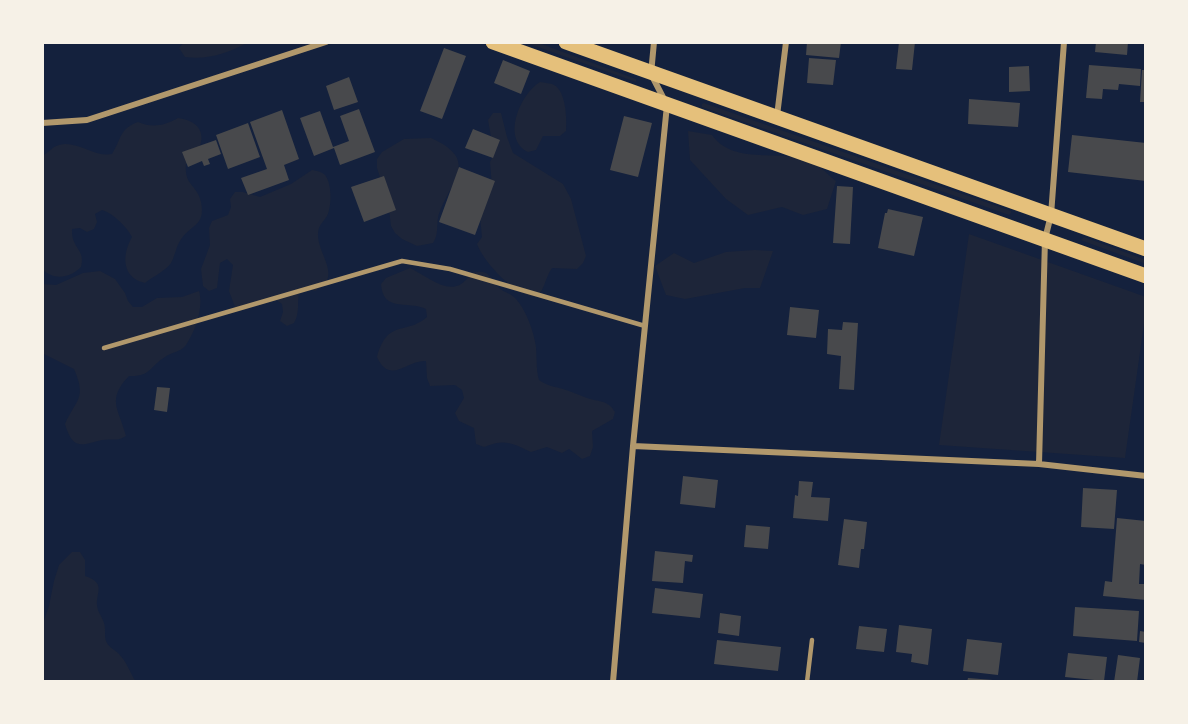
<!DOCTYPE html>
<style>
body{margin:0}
#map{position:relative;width:1188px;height:724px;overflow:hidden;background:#14213d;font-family:Arial,sans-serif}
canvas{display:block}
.frame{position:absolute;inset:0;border:44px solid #f6f1e7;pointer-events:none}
</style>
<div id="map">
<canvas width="1188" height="724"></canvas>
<div class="frame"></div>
</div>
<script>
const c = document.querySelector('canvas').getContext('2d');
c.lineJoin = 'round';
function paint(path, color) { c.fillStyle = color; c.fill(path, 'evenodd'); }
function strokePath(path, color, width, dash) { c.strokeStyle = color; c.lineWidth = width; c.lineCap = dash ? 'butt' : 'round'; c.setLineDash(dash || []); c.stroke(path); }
paint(new Path2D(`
 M184,42h65c-20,11 -41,18 -64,15l-6,-9z
 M524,42h12l100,37v3z
 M540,82c4,1 11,1 14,3 12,6 13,34 12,46l-6,5h-17l-7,14 -8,2c-27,-13 -8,-58 12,-70z
 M704,103l307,108v2l-2,2 -307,-108v-3z
 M493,113h8l6,24 6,16 50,31 8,15 15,57 -3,7 -6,6 -25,-1c-7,10 -7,21 -15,29 -21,0 -53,-34 -60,-53l5,-7 -2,-20 12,-30 -2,-25 4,-8 -6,-34z
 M178,118c31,4 29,29 8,46 -2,22 11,20 15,38 5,25 -11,22 -21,39 -4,6 -5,15 -9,22 -4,7 -19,14 -26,20 -24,-5 -23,-29 -13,-46 -6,-11 -18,-23 -30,-27l-7,4 2,8 -3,7 -7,3 -7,-4 -8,1c-1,20 14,20 9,38 -11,11 -27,14 -39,2v-113c4,-2 8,-6 12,-9 19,-11 39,11 58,7 10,-16 7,-25 26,-32 14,6 26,4 40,-4z
 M688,131l24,4c23,32 70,12 102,28 8,4 15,13 22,18l-9,28 -24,6 -21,-8 -34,8 -22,-16 -36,-39z
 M431,138c47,21 23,40 9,73 -5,11 0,22 -7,32l-16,3 -15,-7 -7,-6 -4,-7 -3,-25 -11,-33v-9l5,-7 22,-13z
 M312,170c5,1 9,1 13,5 7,8 7,32 2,41 -4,7 -8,8 -9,17 -1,22 26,44 -3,58l-8,-3 -8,4c-2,11 1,21 -5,31l-7,3 -7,-5 3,-9 -1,-8 -7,-5 -32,10 -8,-2 -6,-16 4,-26 -6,-6 -7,4 -3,25 -8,3 -6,-5 -2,-17 9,-24 -1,-17 3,-7 16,-6 3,-8 -1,-8 5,-7h8l17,5 31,-13z
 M969,234l177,63v13l-21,148 -186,-13z
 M1084,237l62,23v4l-63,-23 -2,-1z
 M755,250l18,1 -13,37h-15l-60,11 -19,-4 -11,-29 19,-13 20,10 32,-11z
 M410,268c21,10 44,34 61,5 17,-4 17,1 26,13 5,6 14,7 19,13 10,11 18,33 20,48 1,12 0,22 3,33 9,7 20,7 30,11 6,2 12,5 18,7 12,4 21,2 28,14l-2,7 -21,12 1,16 -3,9 -8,3 -13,-10 -7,4 -15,-6 -16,5c-21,-10 -26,-13 -47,-5l-8,-3 -2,-16 -15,-7 -4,-8 9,-15 -2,-8 -7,-5 -25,1 -3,-8 -1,-17c-18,-2 -36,25 -49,-4 11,-39 28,-21 50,-40l-1,-8c-19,-9 -43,4 -45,-25l5,-6z
 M100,271l15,8 10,14 3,8 5,6h9l15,-9 25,-1 17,-6c5,16 -4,41 -13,54 -5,7 -14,7 -21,12 -15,9 -14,20 -36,19 -23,24 -10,33 -3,60 -9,6 -14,2 -24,4 -21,5 -29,11 -37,-16 11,-25 22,-25 9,-55l-32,-16v-69l14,1 27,-12z
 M72,552h8l5,8v16c24,8 8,18 13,34 2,5 5,9 6,13 2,6 0,12 2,18 3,7 8,8 13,13 8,8 11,19 17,28h-94v-56l7,-20 5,-25 5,-16z`), '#1d2539');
paint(new Path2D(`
 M807,42h34l-2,16 -33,-3z
 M899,42h16l-3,28 -16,-1z
 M1096,42h32l-1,13 -32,-3z
 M444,48l22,8 -24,63 -22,-8z
 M809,58l27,2 -3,25 -26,-2z
 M503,60l27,11 -9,23 -27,-11z
 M1089,65l52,4 -1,17 -21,-2 -1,6 -15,-1 -1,10 -16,-1z
 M1029,66l1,25 -21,1v-25z
 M1142,70h4v32h-6z
 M349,77l9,25 -24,8 -8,-24z
 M969,99l51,4 -2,24 -50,-3z
 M359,109l16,43 -35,13 -6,-17 -20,8 -14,-38 20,-7 13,36 16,-6 -9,-25z
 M282,110l17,49 -15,6 5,15 -41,15 -7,-17 26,-9 -17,-47z
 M624,116l28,7 -14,54 -28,-7z
 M248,123l12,34 -32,12 -12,-34z
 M473,129l27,11 -7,18 -28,-10z
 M1072,135l74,8v38l-78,-9z
 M216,140l5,14 -13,5 2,5 -6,2 -2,-5 -14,6 -6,-15z
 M459,167l36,14 -20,54 -36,-13z
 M384,176l12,34 -32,12 -13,-35z
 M837,186l16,1 -3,57 -17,-1z
 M888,209l35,8 -9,39 -36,-8 7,-35h2z
 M790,307l29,3 -3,28 -29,-3z
 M843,322l15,1 -4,67 -15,-1 2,-33 -14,-2 1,-25 14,1z
 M157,387l13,1 -3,24 -13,-2z
 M683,476l35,4 -3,28 -35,-4z
 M799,481l14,1 -2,15 19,1 -2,23 -35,-3 2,-23 3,1z
 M1083,488l34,2 -3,39 -33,-2z
 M1117,518l29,3v44l-6,-1 -1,20h7v16l-43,-4 2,-15 7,1z
 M844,519l23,3 -3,27h-3l-2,19 -21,-3z
 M746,525l24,2 -2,22 -24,-2z
 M655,551l38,4 -1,7 -7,-1 -2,22 -31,-2z
 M655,588l48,6 -3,24 -48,-5z
 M1075,607l64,4 -2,30 -64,-5z
 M720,613l21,3 -2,20 -21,-3z
 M899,625l33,4 -4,36 -17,-3 1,-8 -16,-2z
 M859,626l28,3 -3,23 -28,-3z
 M1140,631l6,1v11l-7,-1z
 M967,639l35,4 -4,32 -35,-4z
 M717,640l64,7 -3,24 -64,-7z
 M1068,653l39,4 -3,24 -39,-4z
 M1118,655l22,3 -3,24h-23z
 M968,678l25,2v2h-26z`), '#48494c');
strokePath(new Path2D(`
 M104,348l298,-87 48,8 195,57
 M807,682l5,-42`), '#b1986c', 4.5);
strokePath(new Path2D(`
 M777,116l9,-74
 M42,123l45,-3 239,-78
 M633,446l406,18 107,12
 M1039,464l6,-225 6,-24 13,-173
 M613,682l20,-236 34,-341 -16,-31 3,-32`), '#b1986c', 6);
strokePath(new Path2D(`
 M493,42l653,234
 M566,42l580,207`), '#e5c07b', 15);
</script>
